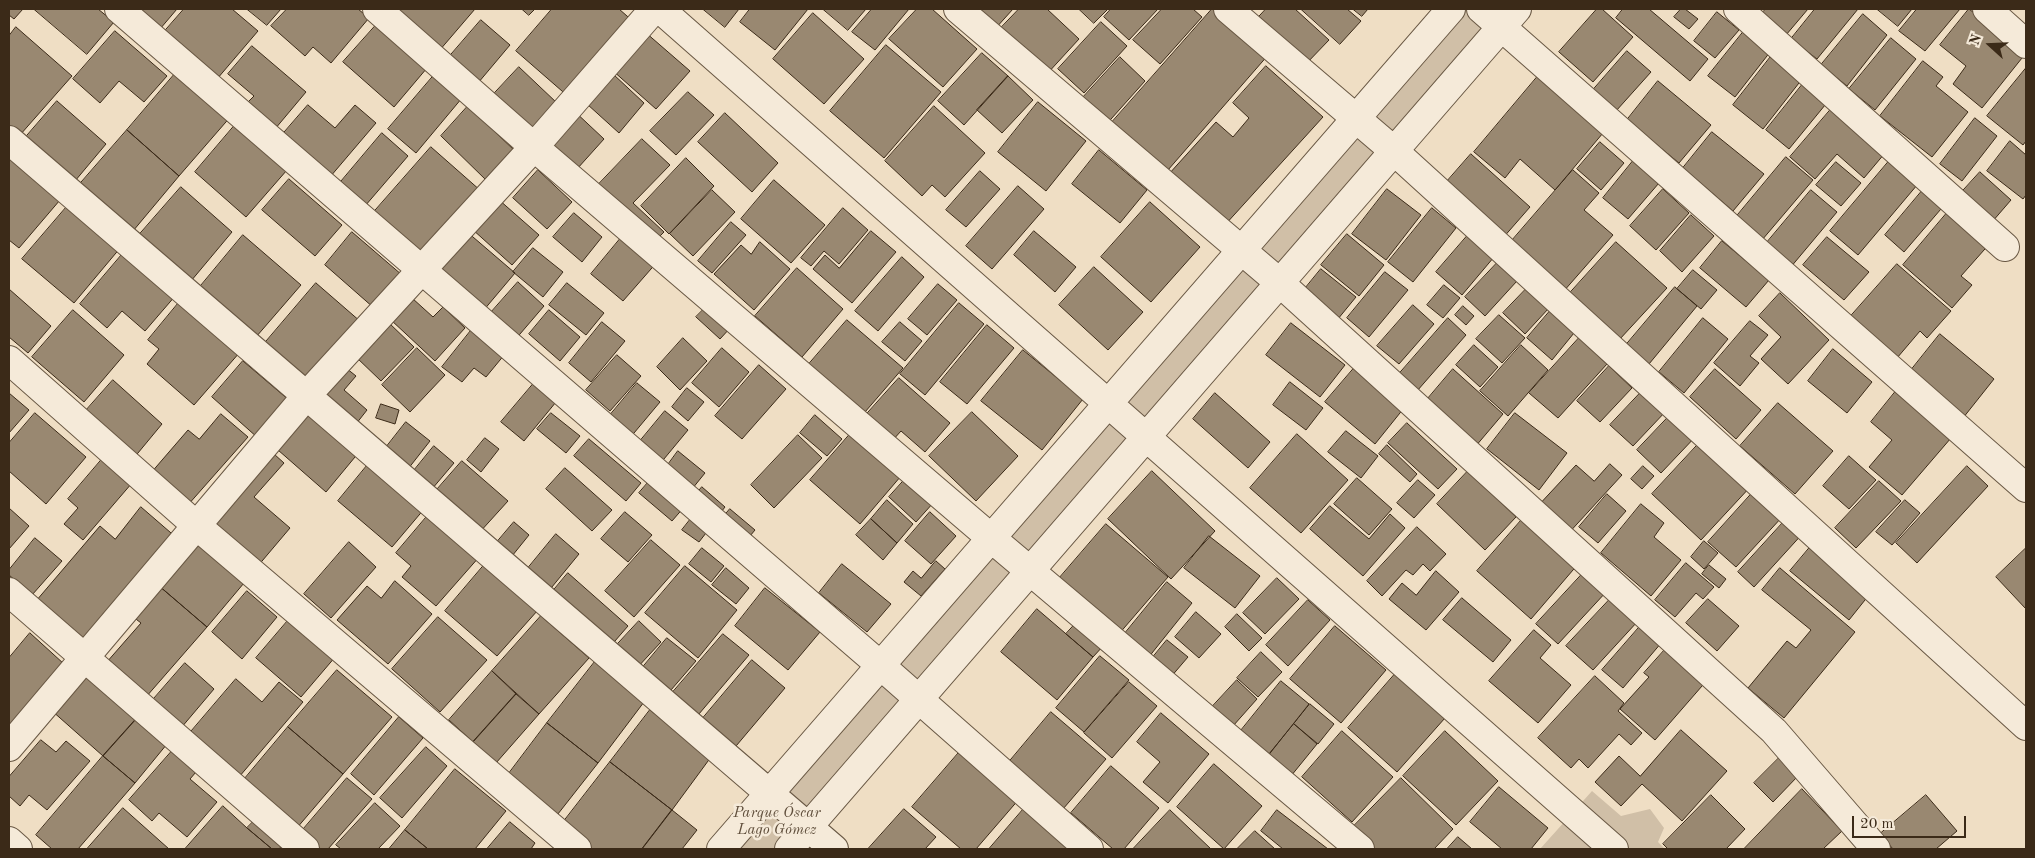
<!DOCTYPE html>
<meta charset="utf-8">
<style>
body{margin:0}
#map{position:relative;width:2035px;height:858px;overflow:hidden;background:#efdec4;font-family:"Old Standard TT",serif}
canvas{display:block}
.frame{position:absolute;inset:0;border:10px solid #3b2a18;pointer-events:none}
.north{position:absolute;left:1965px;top:20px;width:50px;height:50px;-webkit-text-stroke:4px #f5ead9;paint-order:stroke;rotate:290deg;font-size:14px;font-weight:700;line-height:20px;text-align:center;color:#3b2a18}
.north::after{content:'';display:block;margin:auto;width:18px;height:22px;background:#3b2a18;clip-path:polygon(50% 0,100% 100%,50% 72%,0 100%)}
.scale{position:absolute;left:1852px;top:816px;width:114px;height:22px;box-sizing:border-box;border:2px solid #3b2a18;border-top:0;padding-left:6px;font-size:15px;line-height:18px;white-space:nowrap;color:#3b2a18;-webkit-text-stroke:4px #f5ead9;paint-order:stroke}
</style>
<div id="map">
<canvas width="2035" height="858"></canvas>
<div class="frame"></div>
<div class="north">N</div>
<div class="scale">20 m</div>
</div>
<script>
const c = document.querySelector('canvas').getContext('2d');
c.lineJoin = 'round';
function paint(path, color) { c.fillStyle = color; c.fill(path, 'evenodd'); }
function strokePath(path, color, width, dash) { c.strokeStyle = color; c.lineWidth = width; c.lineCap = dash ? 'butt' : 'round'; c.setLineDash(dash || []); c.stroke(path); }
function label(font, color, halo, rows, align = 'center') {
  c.font = font + ' "Old Standard TT",serif'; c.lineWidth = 5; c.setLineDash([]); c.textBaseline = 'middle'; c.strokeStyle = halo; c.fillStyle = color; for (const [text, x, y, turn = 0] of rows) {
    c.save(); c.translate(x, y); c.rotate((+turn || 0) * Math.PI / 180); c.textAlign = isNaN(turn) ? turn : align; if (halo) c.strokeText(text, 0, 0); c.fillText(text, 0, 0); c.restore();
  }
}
paint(new Path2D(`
 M1455,9h56l-728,840h-60z
 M1592,791l29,25 29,-7 14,19 -6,14 7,7h-125z`), '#d0bfa7');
const building = new Path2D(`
 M9,9h14l-9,10 -5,-4z
 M34,9h64l16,13 -27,32z
 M137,9h40l-17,20z
 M184,9h48l26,22 -41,48 -53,-47z
 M247,9h34l-14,16z
 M287,9h71l11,9 -38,45 -18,-16 -8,9 -34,-30z
 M393,9h82l-36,42z
 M522,9h13l-6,6z
 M552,9h67l16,14 -65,75 -54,-47z
 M703,9h36l-14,18z
 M750,9h58l-33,41 -35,-28z
 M823,9h43l-18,21z
 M872,9h37l-34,41 -23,-18z
 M917,9h15l45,40 -34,38 -54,-48z
 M972,9h41l-18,20z
 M1019,9h28l32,30 -33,36 -48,-44z
 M1079,9h29l-14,14z
 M1111,9h47l-29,31 -25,-23z
 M1162,9h31l9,8 -42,47 -27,-24z
 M1212,9h6l51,45 -108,124 -55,-49z
 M1266,9h29l34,31 -25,26 -49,-45z
 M1301,9h46l14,12 -21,23z
 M1353,9h15l-6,7z
 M1597,9h5l31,28 -40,45 -34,-30z
 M1623,9h26l59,50 -18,22 -74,-63z
 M1681,9h4l13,10 -9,10 -15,-12z
 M1766,9h42l-22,26 -25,-21z
 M1815,9h43l-41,50 -26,-20z
 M1877,9h35l-14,17z
 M1917,9h43l-35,42 -26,-20z
 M1969,9l57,44 -44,55 -29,-24 13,-18 -26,-21z
 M1717,12l22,18 -24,28 -21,-17z
 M813,13l51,46 -40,45 -51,-45z
 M1863,14l24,21 -40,51 -26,-21z
 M481,20l29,25 -32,38 -29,-26z
 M1101,22l26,24 -43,47 -26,-24z
 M377,24l50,44 -33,39 -51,-45z
 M1748,26l26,21 -39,50 -27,-21z
 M16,27l56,49 -52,59 -11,-10v-89z
 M115,31l52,45 -23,26 -25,-21 -19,22 -27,-24z
 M645,32l45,39 -34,38 -44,-39z
 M1891,38l25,21 -41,51 -26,-21z
 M886,45l55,47 -57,66 -54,-47z
 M252,46l54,46 -31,37 -29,-25 8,-8 -26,-22z
 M1776,50l30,24 -43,55 -30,-24z
 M1627,51l24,21 -35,39 -23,-21z
 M982,53l26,23 -44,49 -26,-24z
 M1120,57l25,24 -42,47 -26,-24z
 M1923,61l20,16 -7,9 32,26 -36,45 -52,-41z
 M1266,66l57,51 -99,109 -56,-51 48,-53 17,15 16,-19 -16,-15z
 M519,67l38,36 -27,30 -39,-36z
 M2026,68v73l-3,4 -36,-29z
 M179,69l53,46 -53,61 -52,-46z
 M435,74l27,24 -46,55 -28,-24z
 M613,74l31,29 -25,30 -32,-29z
 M1008,76l25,24 -31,33 -25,-23z
 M1538,76l65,57 -48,57 -35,-31 -15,19 -31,-26z
 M1806,80l24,19 -41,50 -23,-19z
 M1658,81l53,44 -32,38 -52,-43z
 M688,92l26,23 -38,40 -26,-24z
 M57,101l49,43 -31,37 -50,-43z
 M1038,102l48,39 -40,50 -48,-39z
 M308,105l27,23 20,-23 21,18 -46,54 -48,-42z
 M468,106l47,45 -28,30 -46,-45z
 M934,106l51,47 -40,44 -13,-12 -10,11 -37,-35z
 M1832,108l53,45 -21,25 -27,-24 -22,25 -25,-22z
 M572,109l32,30 -27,30 -32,-31z
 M725,113l53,50 -26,29 -54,-50z
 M1975,118l22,18 -35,45 -22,-17z
 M235,125l52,45 -41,47 -51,-45z
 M127,130l52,46 -46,55 -54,-46z
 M1712,132l52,42 -31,37 -50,-43z
 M382,133l26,23 -43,50 -26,-22z
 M642,139l28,26 -37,38 31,29 -8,8 -58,-55z
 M2010,141l16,14v40l-3,4 -36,-28z
 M1600,142l24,21 -23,27 -24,-21z
 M431,147l50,44 -58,66 -50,-44z
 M1099,150l48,40 -27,33 -48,-39z
 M1471,154l59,53 -28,32 -59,-53z
 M1895,154l28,24 -65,77 -28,-24z
 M9,155l51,45 -41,48 -10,-8z
 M1786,157l27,23 -51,60 -26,-23z
 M686,158l28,28 -45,48 -28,-28z
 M1633,161l26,22 -31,36 -25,-21z
 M1836,162l25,21 -20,23 -25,-21z
 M538,170l34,32 -25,27 -34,-31z
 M1573,170l26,23 -15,17 29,25 -50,57 -54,-48z
 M980,171l20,18 -34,38 -20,-17z
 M1980,172l31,28 -19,22 -32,-28z
 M289,179l53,46 -27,31 -53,-46z
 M774,180l51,45 -34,38 -50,-44z
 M1927,185l20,17 -43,50 -19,-17z
 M1018,186l26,23 -52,60 -26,-23z
 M181,187l51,45 -41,49 -52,-46z
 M1387,189l34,26 -35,45 -34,-26z
 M1663,189l26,24 -33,37 -26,-24z
 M712,190l23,22 -42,44 -23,-22z
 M1811,190l26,22 -47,56 -26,-22z
 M498,199l41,36 -27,30 -40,-36z
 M1150,202l50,45 -49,55 -50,-45z
 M70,203l51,44 -47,56 -52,-44z
 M1952,207l40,34 -31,35 11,9 -20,23 -49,-43z
 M843,208l25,22 -29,34 -15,-13 -13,15 -10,-8z
 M1432,208l24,20 -43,54 -25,-20z
 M574,213l28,24 -20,25 -29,-25z
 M1691,215l23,21 -32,36 -22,-21z
 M731,222l15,13 -34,38 -14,-12z
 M466,231l49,42 -32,38 -49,-42z
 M871,231l25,21 -44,51 -39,-34 12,-14 14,13z
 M1034,231l42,36 -21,25 -41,-37z
 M352,232l50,43 -28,33 -49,-43z
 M625,233l33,28 -35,40 -32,-27z
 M1347,234l37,31 -25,31 -38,-31z
 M243,235l58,50 -45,52 -57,-49z
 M1468,235l26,22 -32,38 -26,-23z
 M1827,237l42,35 -25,28 -41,-35z
 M1722,241l47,39 -23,27 -46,-39z
 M760,242l30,27 -36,41 -40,-36 27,-29 10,9z
 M1616,242l51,46 -48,52 -50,-46z
 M533,248l30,24 -20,25 -30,-25z
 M125,251l51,44 -31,36 -23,-20 -15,17 -27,-24z
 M902,257l22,20 -46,54 -23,-20z
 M1497,263l20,18 -32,35 -20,-19z
 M1897,264l54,47 -24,27 -7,-7 -23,27 -47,-41z
 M1094,267l49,45 -35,38 -49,-45z
 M797,268l46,41 -41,48 -47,-41z
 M1321,269l35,28 -23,28 -34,-29z
 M1693,270l24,20 -16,19 -24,-20z
 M1385,272l23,18 -39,47 -22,-19z
 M518,282l26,24 -30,35 -27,-24z
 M316,283l45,39 -52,61 -45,-39z
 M567,283l37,30 -18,22 -37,-30z
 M938,284l19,16 -30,35 -19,-16z
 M1444,285l16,13 -17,20 -16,-13z
 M1675,287l22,19 -48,58 -23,-19z
 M1527,288l22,20 -24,26 -22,-21z
 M9,289l42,37 -23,27 -19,-16z
 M1780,293l49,47 -41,44 -27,-25 20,-22 -22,-21z
 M412,298l21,19 10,-10 22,21 -30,33 -44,-41z
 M181,300l59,52 -46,53 -47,-41 12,-15 -11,-9z
 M959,303l25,21 -59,71 -25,-21z
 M708,305l23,22 -11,12 -24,-22z
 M1413,305l21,19 -35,40 -22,-18z
 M1463,306l11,10 -8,9 -11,-10z
 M73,310l51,45 -40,47 -52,-45z
 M549,310l31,27 -20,24 -31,-27z
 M1550,311l24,22 -22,27 -25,-22z
 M1499,315l26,23 -23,25 -26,-24z
 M1448,318l18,17 -49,56 -18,-17z
 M1703,318l25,21 -44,54 -25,-21z
 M847,320l56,48 -38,44 -56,-48z
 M1750,321l18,14 -18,21 9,7 -19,23 -26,-23z
 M388,322l26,25 -33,34 -26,-25z
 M602,322l23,19 -34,41 -22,-19z
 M900,322l22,19 -17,20 -23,-19z
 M1291,323l54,42 -25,32 -54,-42z
 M987,325l27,23 -47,56 -27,-22z
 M473,328l32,26 -19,23 -12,-9 -12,14 -20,-15z
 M1940,334l54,45 -31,39 -55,-44z
 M683,338l24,23 -27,29 -23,-23z
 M1579,338l28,26 -49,54 -29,-25z
 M1474,345l24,22 -18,20 -24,-22z
 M1521,345l27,25 -40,46 -28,-25z
 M417,348l28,27 -35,37 -28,-27z
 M722,348l27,24 -30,35 -27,-24z
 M1833,349l39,33 -25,31 -39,-32z
 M1023,350l60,49 -41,51 -61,-49z
 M617,355l24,21 -31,35 -24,-21z
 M243,361l47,40 -32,37 -46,-41z
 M759,365l27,24 -44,50 -27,-23z
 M1609,366l23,22 -32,34 -23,-21z
 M1355,367l49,41 -29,36 -50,-42z
 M346,368l10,8 -12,14 23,20 -11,14 -33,-28z
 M1453,369l50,45 -28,33 -50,-45z
 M1715,369l46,41 -25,29 -46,-42z
 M899,378l51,45 -25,29 -24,-21 -9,10 -27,-25z
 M113,380l49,44 -29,35 -51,-44z
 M1290,382l33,26 -17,22 -33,-25z
 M534,383l22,19 -32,39 -23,-19z
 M637,383l23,19 -31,37 -23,-19z
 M687,388l17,14 -16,19 -16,-14z
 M1644,389l23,21 -34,36 -23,-21z
 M1896,391l55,47 -49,57 -33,-28 23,-27 -21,-18z
 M9,393l20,17 -20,23z
 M1215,393l55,49 -22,26 -55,-49z
 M1778,403l55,48 -38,43 -55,-48z
 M381,404l18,6 -4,14 -19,-6z
 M313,410l47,41 -34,41 -48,-42z
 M665,411l23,19 -29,35 -23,-19z
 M1674,411l24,23 -37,39 -24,-23z
 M972,412l46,44 -42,45 -47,-45z
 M35,413l51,44 -40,47 -37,-33v-28z
 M551,413l29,23 -14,17 -29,-24z
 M1515,413l52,40 -28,37 -52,-41z
 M221,414l27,23 -61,69 -37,-32 38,-44 11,9z
 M815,415l27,24 -15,17 -27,-23z
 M406,422l24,19 -22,28 -24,-19z
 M1407,423l50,46 -19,20 -50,-46z
 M1346,431l32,25 -17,22 -33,-26z
 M851,433l50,43 -41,48 -50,-44z
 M1297,434l51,46 -47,53 -51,-45z
 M798,435l24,23 -48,50 -23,-23z
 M485,438l14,11 -18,23 -14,-12z
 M589,439l52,44 -15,18 -52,-45z
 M1703,439l49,46 -51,55 -49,-46z
 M1387,445l30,29 -7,8 -31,-28z
 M434,446l20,17 -22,26 -20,-16z
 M678,451l27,22 -17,21 -26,-21z
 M274,454l10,9 -30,34 36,31 -33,39 -46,-40z
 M1849,456l27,24 -27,29 -26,-23z
 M103,458l29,25 -49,57 -19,-16 14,-16 -10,-9z
 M462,461l46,40 -29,32 -45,-40z
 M370,462l55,46 -33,39 -54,-46z
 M1610,464l12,11 -56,61 -30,-28 40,-43 18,16z
 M1643,466l11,10 -12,13 -11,-10z
 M1967,466l21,20 -71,77 -21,-20z
 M565,468l47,42 -20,21 -46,-42z
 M1152,471l63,60 -44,48 -63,-60z
 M1468,471l48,46 -31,33 -48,-46z
 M907,477l27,25 -18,20 -27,-25z
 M652,478l33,28 -13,15 -33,-28z
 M1357,478l35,31 -23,26 -35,-31z
 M1418,480l17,15 -21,23 -17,-15z
 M1879,481l22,20 -45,47 -21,-20z
 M702,487l23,20 -7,9 -24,-19z
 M1754,491l29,25 -47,51 -28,-25z
 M1607,494l19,17 -28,32 -19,-16z
 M887,500l26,24 -16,19 -26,-24z
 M1905,500l15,13 -28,32 -16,-13z
 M1641,504l23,19 -10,14 27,23 -30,36 -50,-43z
 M1330,506l39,33 21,-25 15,14 -42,48 -53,-47z
 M141,507l37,32 -91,107 -51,-45 64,-75 15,13z
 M9,508l20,18 -20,23z
 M730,509l25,21 -10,12 -25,-21z
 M697,511l16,13 -14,18 -17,-12z
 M625,512l27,23 -24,27 -27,-23z
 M930,512l26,24 -25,28 -26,-23z
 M429,514l51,42 -44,50 -34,-29 9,-11 -15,-13z
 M1525,516l54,47 -48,56 -54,-48z
 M1789,516l16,15 -51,56 -16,-15z
 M871,519l26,24 -14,17 -27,-25z
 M514,522l15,13 -21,26 -16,-13z
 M1106,524l62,53 -50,58 -62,-53z
 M1417,527l29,27 -16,17 -7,-7 -10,11 -7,-5 -24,26 -15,-15z
 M556,534l23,20 -32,39 -23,-20z
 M1209,536l51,40 -25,32 -51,-40z
 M35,538l27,23 -30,34 -23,-20v-5z
 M197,540l47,43 -37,44 -49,-42z
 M651,540l29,25 -46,52 -29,-26z
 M1704,541l14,12 -14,16 -13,-12z
 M349,542l27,25 -45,51 -27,-24z
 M1811,546l58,49 -20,25 -59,-49z
 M702,548l22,18 -13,16 -22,-18z
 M2026,548v61l-30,-32z
 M936,561l9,8 -24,27 -17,-14 9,-11 8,7z
 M1686,563l28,24 -11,12 -7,-6 -21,24 -20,-17z
 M485,564l53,46 -41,46 -52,-45z
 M842,564l49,40 -24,28 -48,-39z
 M1709,565l17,14 -7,9 -17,-14z
 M685,566l52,44 -39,48 -53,-45z
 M726,568l23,20 -13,16 -24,-19z
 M1780,568l75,64 -71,86 -36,-30 39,-47 9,7 15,-18 -49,-40z
 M1436,571l23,21 -33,38 -37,-31 13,-16 14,12z
 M1585,571l22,20 -49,53 -22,-20z
 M568,573l60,53 -20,23 -60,-52z
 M1277,578l22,21 -34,35 -22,-21z
 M395,581l37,33 -44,50 -51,-44 30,-34 14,12z
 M1167,582l25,21 -44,55 -26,-21z
 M158,585l49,42 -61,70 -40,-34 35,-40 -9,-7z
 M765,588l55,44 -32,38 -53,-44z
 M247,591l30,26 -35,42 -30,-27z
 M1612,597l26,24 -45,49 -27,-24z
 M1462,598l49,42 -18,22 -50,-42z
 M1708,599l31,27 -22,25 -31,-28z
 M1308,600l22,20 -42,46 -22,-21z
 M1037,609l56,48 -36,43 -56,-48z
 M1196,612l25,22 -22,24 -24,-21z
 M1237,614l25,24 -13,13 -24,-24z
 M541,616l48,42 -50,56 -47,-43z
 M291,617l45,39 -35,41 -45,-39z
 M438,617l49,43 -47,52 -48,-43z
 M639,621l22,21 -25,27 -22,-21z
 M1077,622l27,23 -11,12 -27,-23z
 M1642,624l20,18 -39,46 -21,-18z
 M1335,626l51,44 -45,53 -51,-44z
 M1534,630l17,15 -11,13 31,27 -33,38 -49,-42z
 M30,633l34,31 -55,64v-70z
 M723,634l26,21 -56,66 -26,-22z
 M667,638l29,23 -25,29 -28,-23z
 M1167,640l21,17 -18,21 -21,-16z
 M1670,644l39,34 -54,62 -35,-31 29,-32 -5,-4z
 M1261,652l21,20 -24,25 -21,-19z
 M1100,656l29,24 -45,52 -28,-24z
 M597,659l50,39 -49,65 -51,-40z
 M752,660l33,28 -54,64 -33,-28z
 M185,663l29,26 -33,39 -30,-26z
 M337,670l55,47 -49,57 -55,-47z
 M492,671l24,23 -43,48 -24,-22z
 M84,672l53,46 -34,38 -52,-46z
 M1395,674l50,44 -48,54 -49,-44z
 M1595,676l29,27 -6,8 24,22 -11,12 -12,-11 -31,34 -9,-9 -8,9 -33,-30z
 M236,679l26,23 17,-20 24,20 -64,75 -50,-43z
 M1237,680l20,19 -24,27 -21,-19z
 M1281,681l28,23 -42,53 -28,-24z
 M1129,682l28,24 -45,52 -28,-25z
 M516,694l23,20 -43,49 -23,-21z
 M1310,704l24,20 -16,20 -24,-20z
 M650,710l61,47 -39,53 -62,-48z
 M1051,712l55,47 -43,50 -54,-47z
 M1161,713l48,41 -41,49 -25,-21 17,-20 -23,-20z
 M399,717l24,21 -49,57 -23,-21z
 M137,718l30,26 -32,39 -32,-27z
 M547,723l51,40 -44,56 -50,-39z
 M1294,724l23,20 -26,32 -24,-19z
 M288,727l55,47 -47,55 -54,-47z
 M1681,730l46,41 -45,50 -40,-37 -21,22 -26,-24 24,-26 21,20z
 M1342,731l51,46 -41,45 -50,-45z
 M1445,731l53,50 -42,44 -53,-49z
 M41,740l15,12 10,-11 24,20 -43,49 -18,-15 -9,11 -11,-10v-19z
 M426,747l21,19 -45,52 -22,-20z
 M962,749l58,49 -44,51h-15l-49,-42z
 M172,751l24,21 -6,7 27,23 -30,35 -28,-24 -7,8 -23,-21z
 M103,756l32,27 -57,66h-26l-16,-14z
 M1780,757l18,19 -25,26 -19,-19z
 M610,762l62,48 -30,39h-51l-30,-24z
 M1214,764l48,42 -38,43 -47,-42z
 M1111,766l48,42 -35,41h-11l-42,-36z
 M455,769l51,42 -31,38h-47l-23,-19z
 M347,778l25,21 -44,50h-7l-20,-17z
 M1401,778l52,51 -19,20h-59l-23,-21z
 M1499,787l49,41 -17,21h-29l-32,-27z
 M1802,789l40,42 -19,18h-79z
 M1711,795l34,34 -19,20h-58l-5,-5z
 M1926,795l31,36 -21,18h-43l-13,-15z
 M375,803l25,23 -22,23h-37l-5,-4z
 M1027,805l51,44h-89z
 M223,806l24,22 25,21h-87z
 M123,808l46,41h-82z
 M904,809l32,28 -11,12h-57z
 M672,810l25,20 -15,19h-40z
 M1170,810l41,39h-78z
 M1277,810l51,39h-45l-22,-18z
 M257,818l28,24 -6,7h-7l-25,-21z
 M510,822l25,21 -4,6h-44z
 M405,830l23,19h-39z
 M1255,831l20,18h-38z
 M1458,837l14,12h-25z`);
paint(building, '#998871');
strokePath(building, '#3b2a18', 1);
const street = new Path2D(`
 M119,9l761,656 209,184
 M377,9l157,138 457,391 369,311
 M660,9l954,840
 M958,9l322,274 494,448 102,118
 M1228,9l165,141 633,576
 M1481,9l545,479
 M1738,9l267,238
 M1987,9l39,35
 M9,140l825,709
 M9,360l188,166 380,323
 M9,592l296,257
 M9,747l298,-352 227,-248 120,-138
 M9,841l9,8
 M721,849l730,-840
 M789,849l728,-840`);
strokePath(street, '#685743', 30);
strokePath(street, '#f5ead9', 28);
label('italic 15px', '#604f3c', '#f5ead9', [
 ["Parque Óscar",777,813],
 ["Lago Gómez",777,830]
]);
</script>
